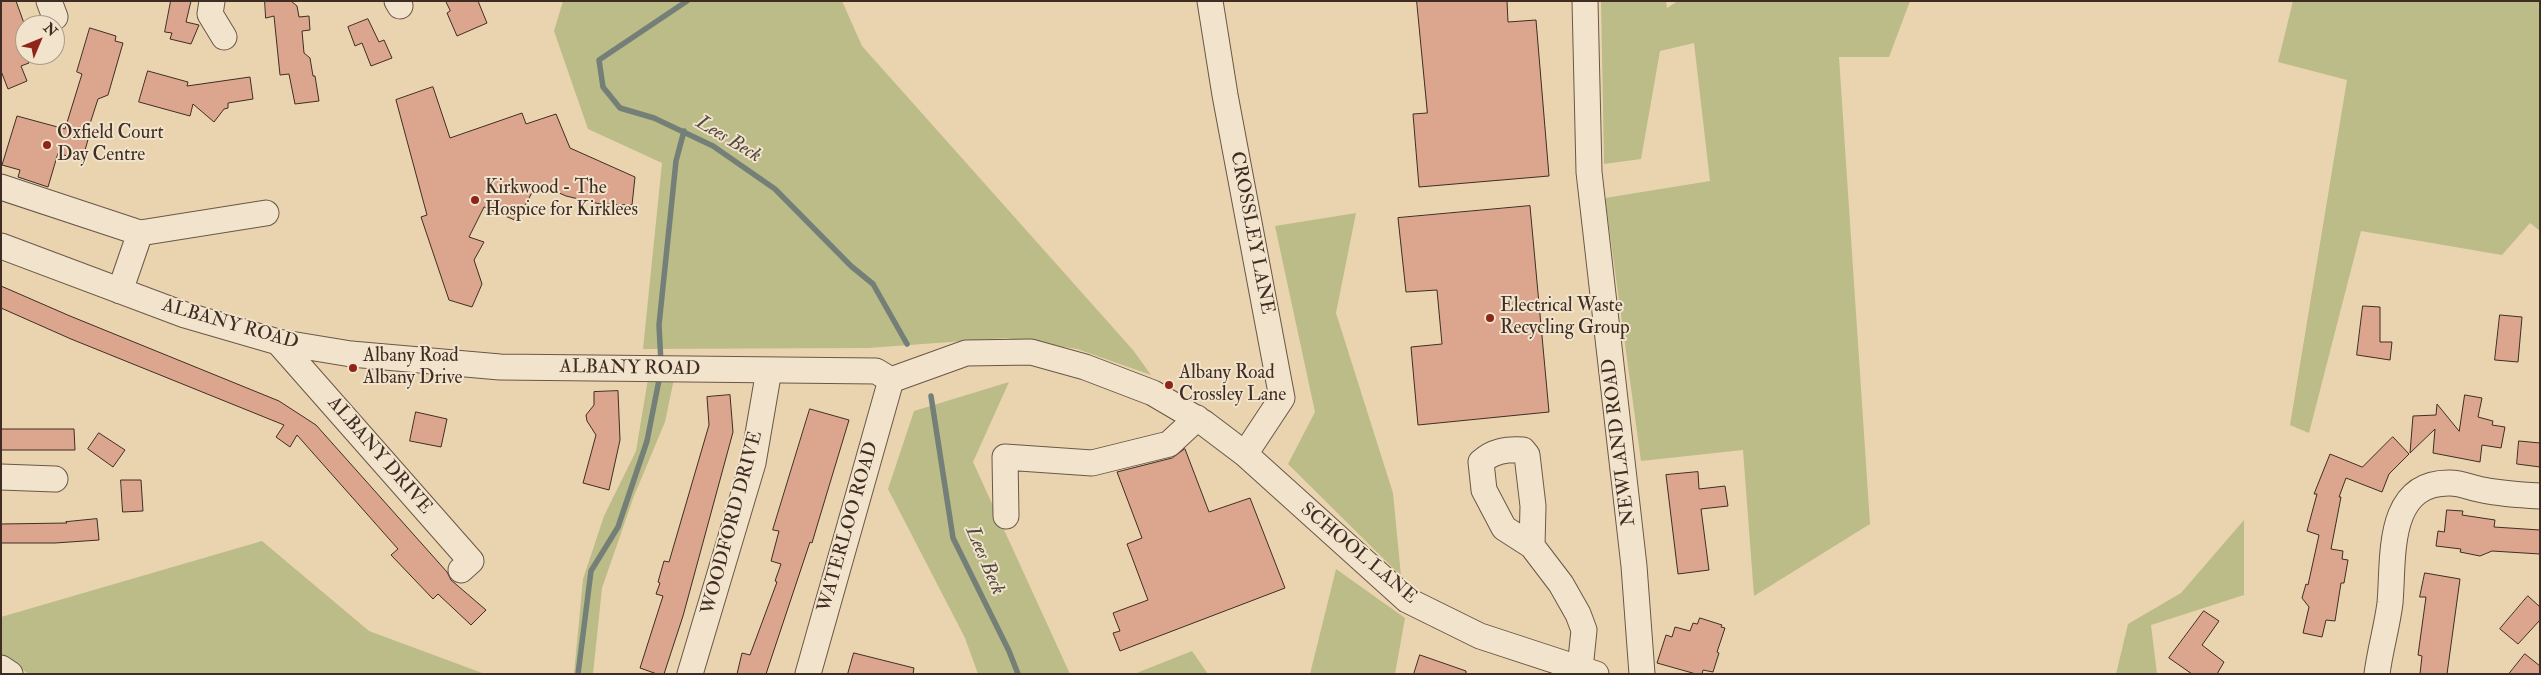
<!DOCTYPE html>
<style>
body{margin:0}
#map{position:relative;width:2541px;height:675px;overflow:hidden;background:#ead4b0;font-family:"IM FELL Double Pica",serif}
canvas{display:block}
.frame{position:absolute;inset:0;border:2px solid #3f2d24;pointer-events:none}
.north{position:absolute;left:15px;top:15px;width:50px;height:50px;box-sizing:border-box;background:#f1e3cc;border:1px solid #aa9a89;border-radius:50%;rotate:45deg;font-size:14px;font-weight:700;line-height:20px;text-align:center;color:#3f2d24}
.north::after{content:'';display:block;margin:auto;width:18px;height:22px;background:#8f2418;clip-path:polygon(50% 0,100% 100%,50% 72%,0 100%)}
</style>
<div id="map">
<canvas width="2541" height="675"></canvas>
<div class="frame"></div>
<div class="north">N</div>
</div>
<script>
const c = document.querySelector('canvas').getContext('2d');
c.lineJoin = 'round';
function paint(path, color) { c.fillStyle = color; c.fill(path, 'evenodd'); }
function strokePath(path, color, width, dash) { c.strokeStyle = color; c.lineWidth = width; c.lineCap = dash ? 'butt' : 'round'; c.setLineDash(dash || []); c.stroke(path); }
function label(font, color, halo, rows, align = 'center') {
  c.font = font + ' "IM FELL Double Pica",serif'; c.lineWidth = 4; c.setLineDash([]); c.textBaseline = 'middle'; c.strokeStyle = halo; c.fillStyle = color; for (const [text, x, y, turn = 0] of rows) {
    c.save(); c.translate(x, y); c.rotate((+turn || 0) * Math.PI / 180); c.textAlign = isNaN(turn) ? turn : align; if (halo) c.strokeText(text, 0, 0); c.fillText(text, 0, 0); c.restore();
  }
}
paint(new Path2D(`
 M563,1h279l20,45 271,304 18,25 -74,-26 -71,-11 -138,10 -225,1 19,-186 -74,-34 -34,-98z
 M1601,1h65l1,7 11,-7h232l-21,56h-50l31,467 -116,72 -11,-146 -102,11 -36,-263 105,-17 -16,-138 -34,8 -19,108 -37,5z
 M2293,1h247v230l-10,-8 -28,32 -141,-24 -52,202 -19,-8 57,-345 -69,-18z
 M1356,213l-20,100 57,180 8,83 -113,-112 27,-52 -40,-186z
 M648,379h26l-9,43 -31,74 -32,92 -9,86h-19l9,-95 21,-63 32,-65z
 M1009,382l-36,80 97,212h-92l-13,-36 -77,-149 26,-78z
 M2244,520v75l-93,30 6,49h-41l12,-50 53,-31z
 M262,541l107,90 116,43h-456l-28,-18v-39z
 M1336,569l69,49 -10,56h-85z
 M1192,651l16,23h-74z`), '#bbbc88');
strokePath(new Path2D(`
 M687,1l-88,59 4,27 17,21 34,10 59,28 62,43 76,77 22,18 34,60
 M661,363l-2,-38 17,-164 8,-30
 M931,396l22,142 56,113 9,23
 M578,674l13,-103 27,-44 29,-86 13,-66`), '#748077', 5.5);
const building = new Path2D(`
 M1,1h15l9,25v29l4,8 -8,3 6,15 -19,8 -7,-18z
 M171,1h20l-5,21 13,3 -8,19 -21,-5 2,-6 -7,-1z
 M265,1h26l6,5 2,11 10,-1 1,14 -8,1 2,22 6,5 3,18h2l4,25 -24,3 -6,-30 -9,1 -6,-59 -8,2z
 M446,1h32l9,22 -30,13 -10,-23 3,-2z
 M1417,1h90l1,21 28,-2 13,156 -130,11 -6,-73 14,-1z
 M368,19l11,23 5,-2 8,18 -21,8 -9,-23 -7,3 -7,-19z
 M90,28l26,8 -1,5 8,2 -15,52 -10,4 -12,37h3l-7,25 -24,-8 -10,34 -30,-10 2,-7 -18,-5 15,-49 48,13 17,-55 -5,-2z
 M148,71l40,11 -1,4 63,-9 3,22 -25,4v5l-4,1 -10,13 -21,-18 -3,12 -51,-14z
 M433,87l17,51 72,-25 4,11 30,-10 14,34 65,29 -3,28 -32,-1 -34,-8 -29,-13 -20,38 -33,-14 -15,30 15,5 -10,18 8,24 -10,23 -23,-7 -28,-83 6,-2 -31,-115z
 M1530,206l19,206 -131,13 -7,-78 31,-3 -5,-54 -31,2 -8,-74z
 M1,286l69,30 209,85 37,24 131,147 4,8 35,30 -15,15 -33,-31 -5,5 -42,-44 7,-6 -101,-114 -7,12 -14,-10 8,-12 -213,-86 -70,-31z
 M2363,306l17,1v35h12l-2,18 -33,-5z
 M2500,315l22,2 -4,45 -23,-2z
 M618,391l2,49 -11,50 -26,-7 13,-48 -9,-14 -1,-6 8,-10v-13z
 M730,395l3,37 -50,184 -19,58h-7l-17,-6 23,-72 -7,-2 4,-11 -2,-1 6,-21 5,1 40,-137 -2,-28z
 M2465,395l17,3 -4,19 15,4 -1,4 13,2 -4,21 -19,-3 -2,17 -47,-9 2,-24 -25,24 3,-37 23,-1 1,-11 22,27z
 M810,409l39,11 -32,106 -5,17 -2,-1 -44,132h-29l5,-21 8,2 27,-73 -2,-1 6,-17 -10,-3 8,-30 -6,-1z
 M416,412l31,7 -6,28 -31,-6z
 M1,429h73l1,21h-74z
 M99,433l26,17 -12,17 -25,-18z
 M2393,437l16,17 -20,20 -7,18 -36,-14 -7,19h2l-10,52 12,2 -1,8 6,1 -4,23h-3l-6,38 -9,-1 -4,17 -19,-4 6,-26 -7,-9 4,-14 2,1 11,-50 -12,-4 10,-37h-3l16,-40 32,13z
 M2519,441l21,2v24l-23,-3z
 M1185,449l24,63 41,-14 35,90 -165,63 -7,-18 7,-2 -7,-18 35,-13 -21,-56 15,-6 -25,-66 55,-14z
 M1698,472l1,17 26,-3 3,20 -27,3 8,61 -31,4 -12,-99z
 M121,480h20l2,31 -20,1z
 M2447,510l16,1 -1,4 33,5 -1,7 46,3v24l-48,-3 -12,5 -20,-4 1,-3 -25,-3 2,-15 6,1z
 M97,519l2,21 -44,3h-54v-19l66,-1 -1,-1z
 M2425,573l35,6 -13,95h-27l2,-18 -4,-1 8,-58h-6z
 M2528,596l12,11v13l-22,24 -18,-15z
 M2204,611l15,10 -17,24 22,17 -7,12h-25l-23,-16z
 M1700,618l22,7 -1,2 4,1 -8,24 2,1 -6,19 -10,-2 -1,4h-6l-39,-11 9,-28 6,2 3,-10 15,4 3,-8 4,1z
 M854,653l60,15 -1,6h-65z
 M2525,654l15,12v8h-31z
 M1420,655l46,16v3h-52z`);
paint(building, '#dca58e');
strokePath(building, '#3f2d24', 1);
const minor = new Path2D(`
 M49,1l6,16
 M212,1l-2,13 14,23
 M397,1l3,5
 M1210,1l15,94 57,303 -37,56
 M1585,1l4,171 45,394 8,108
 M1,187l139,46 126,-20
 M1,246l184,69 93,27 73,12 149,13 376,4 15,9
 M120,291l20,-58
 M278,342l193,219 -10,9
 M891,380l75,-27 65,-1 54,15 68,26 51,30 41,31 162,146 73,36 116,38
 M1,477l54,2
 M1006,516l-1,-59 87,6 77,-19 28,-26
 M1532,546l-28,-18 -20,-38 -3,-28c12,-11 25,-13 42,-12l4,5 6,51 -1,40 29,38 17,30 6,16 -4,39
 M1,668l9,6
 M690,674l63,-211 16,-93
 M808,674l83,-294
 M2377,674c3,-24 10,-47 13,-71 4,-44 -5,-121 60,-120 11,0 22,5 33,7 19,4 38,5 57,6`);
strokePath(minor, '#6a5747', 27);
strokePath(minor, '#f1e3cc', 25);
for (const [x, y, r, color] of [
 [47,145,5,"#8f2418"],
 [475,200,5,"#8f2418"],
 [1490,318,5,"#8f2418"],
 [353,368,5,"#8f2418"],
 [1169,385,5,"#8f2418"]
]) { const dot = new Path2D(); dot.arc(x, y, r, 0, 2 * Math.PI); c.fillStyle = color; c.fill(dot); strokePath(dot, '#f1e3cc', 2); }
label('19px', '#3f2d24', '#f1e3cc', [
 ["Oxfield Court",57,134],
 ["Day Centre",57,156],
 ["Kirkwood - The",485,189],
 ["Hospice for Kirklees",485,211],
 ["Electrical Waste",1500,307],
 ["Recycling Group",1500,329],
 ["Albany Road",363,357],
 ["Albany Drive",363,379],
 ["Albany Road",1179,374],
 ["Crossley Lane",1179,396]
], 'left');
label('19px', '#3f2d24', '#f1e3cc', [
 ["CROSSLEY LANE",1251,233,79],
 ["ALBANY ROAD",230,325,16],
 ["ALBANY ROAD",630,369,1],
 ["NEWLAND ROAD",1620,442,-97],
 ["ALBANY DRIVE",379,456,49],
 ["WOODFORD DRIVE",733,523,-75],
 ["WATERLOO ROAD",849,527,-74],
 ["SCHOOL LANE",1358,554,40]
]);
label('italic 20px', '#514940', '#f1e3cc', [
 ["Lees Beck",728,140,31],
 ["Lees Beck",984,561,67]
]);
</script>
